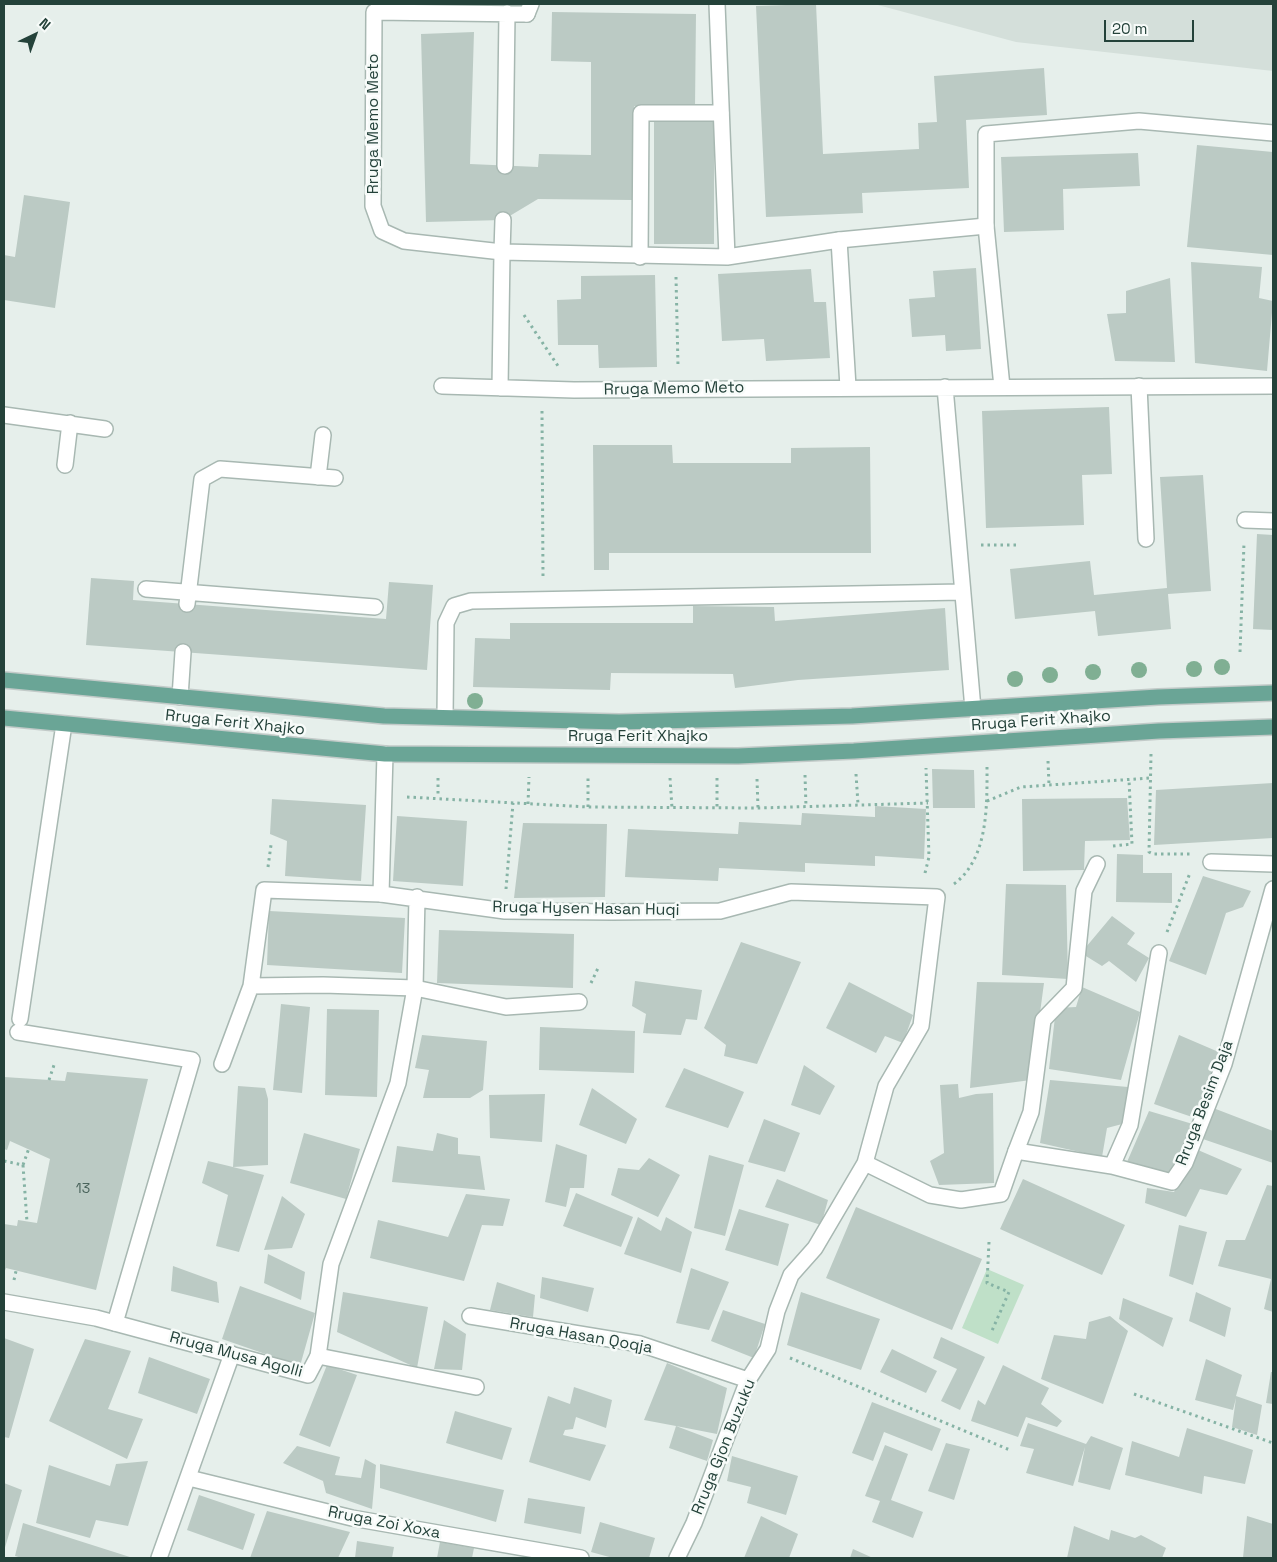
<!DOCTYPE html>
<style>
body{margin:0}
#map{position:relative;width:1277px;height:1562px;overflow:hidden;background:#e6efeb;font-family:"Space Grotesk",sans-serif}
canvas{display:block}
.frame{position:absolute;inset:0;border:5px solid #24423a;pointer-events:none}
.north{position:absolute;left:10px;top:10px;width:50px;height:50px;-webkit-text-stroke:4px #f7fbf9;paint-order:stroke;rotate:42deg;font-size:14px;font-weight:700;line-height:20px;text-align:center;color:#24423a}
.north::after{content:'';display:block;margin:auto;width:18px;height:22px;background:#24423a;clip-path:polygon(50% 0,100% 100%,50% 72%,0 100%)}
.scale{position:absolute;left:1104px;top:20px;width:90px;height:22px;box-sizing:border-box;border:2px solid #24423a;border-top:0;padding-left:6px;font-size:15px;line-height:18px;white-space:nowrap;color:#24423a;-webkit-text-stroke:4px #f7fbf9;paint-order:stroke}
</style>
<div id="map">
<canvas width="1277" height="1562"></canvas>
<div class="frame"></div>
<div class="north">N</div>
<div class="scale">20 m</div>
</div>
<script>
const c = document.querySelector('canvas').getContext('2d');
c.lineJoin = 'round';
function paint(path, color) { c.fillStyle = color; c.fill(path, 'evenodd'); }
function strokePath(path, color, width, dash) { c.strokeStyle = color; c.lineWidth = width; c.lineCap = dash ? 'butt' : 'round'; c.setLineDash(dash || []); c.stroke(path); }
function label(font, color, halo, rows, align = 'center') {
  c.font = font + ' "Space Grotesk",sans-serif'; c.lineWidth = 5; c.setLineDash([]); c.textBaseline = 'middle'; c.strokeStyle = halo; c.fillStyle = color; for (const [text, x, y, turn = 0] of rows) {
    c.save(); c.translate(x, y); c.rotate((+turn || 0) * Math.PI / 180); c.textAlign = isNaN(turn) ? turn : align; if (halo) c.strokeText(text, 0, 0); c.fillText(text, 0, 0); c.restore();
  }
}
paint(new Path2D(`
 M874,4h399v67l-257,-29z`), '#d4dfda');
paint(new Path2D(`
 M987,1269l37,16 -26,59 -36,-16z`), '#bfe0c8');
paint(new Path2D(`
 M816,4l7,150 96,-5 -1,-26 19,-1 -3,-46 110,-8 3,47 -81,5 3,68 -107,5 1,20 -97,4 -10,-211z
 M552,12l144,2 -1,93 -61,-1 -2,94 -94,-1 -35,21 -77,2 -5,-188 53,-2 -4,132 68,3 1,-13 52,1v-93l-40,-1z
 M654,121l60,1v122h-60z
 M1197,145l76,7v103l-86,-8z
 M1138,153l2,33 -77,3 1,41 -60,2 -3,-75z
 M24,195l46,7 -15,106 -51,-8v-45l11,2z
 M1191,262l71,5 -3,31 14,3 -6,70 -72,-8z
 M976,268l5,81 -35,2 -1,-16 -33,2 -3,-38 26,-2 -2,-26z
 M811,269l3,33h12l4,56 -64,3 -2,-22 -42,2 -4,-67z
 M655,275l2,92 -58,1 -1,-23h-40l-1,-45 24,-1v-23z
 M1170,278l5,84 -60,-1 -8,-47 19,-1v-22z
 M1109,407l3,67 -30,1 2,50 -98,3 -4,-117z
 M593,445h79l1,18h118v-15l79,-1 1,106h-262v17h-15z
 M1203,475l8,116 -43,3 3,35 -73,7 -3,-25 -80,8 -5,-50 80,-8 4,34 73,-7 -7,-111z
 M1257,534l16,1v95l-20,-1z
 M91,578l43,3 -1,19 253,19 3,-37 44,3 -6,85 -341,-25z
 M693,606l81,1 1,14 170,-13 4,62 -151,10 -63,8 -2,-14 -122,-1 -1,17 -137,-3 2,-49 35,1v-16h183z
 M932,769l42,1 1,38h-42z
 M1273,783v55l-119,7 2,-55z
 M1127,798l3,42 -45,1 -1,29 -61,1 -1,-72z
 M272,799l94,6 -5,76 -76,-5 2,-35 -17,-7z
 M875,806l51,3 -2,50 -49,-3v10l-70,-3v9l-86,-4 -1,13 -93,-4 3,-48 110,5 1,-12 62,3 1,-12 73,4z
 M397,816l70,5 -4,65 -70,-5z
 M523,823l84,1 -2,73 -91,1z
 M1117,854l26,1v18h29v30l-56,-1z
 M1203,876l48,15 -8,16 -17,6 -20,62 -37,-14z
 M1006,884l60,1 2,94 -66,-4z
 M269,911l136,7 -3,55 -135,-8z
 M1112,916l23,17 -8,11 22,14 -13,24 -27,-21 -7,5 -21,-13z
 M439,930l135,4 -1,54 -136,-5z
 M741,942l60,20 -44,102 -33,-8 2,-11 -22,-17z
 M635,981l67,9 -5,30 -11,-1 -5,16 -38,-2 3,-19 -14,-8z
 M849,982l64,33 -10,28 -18,-7 -9,17 -50,-25z
 M977,982l67,1 -13,97 -61,8z
 M1082,987l58,25 -19,68 -72,-11 7,-61 20,-1z
 M281,1004l29,3 -8,86 -29,-3z
 M327,1009l52,1 -2,87 -52,-2z
 M540,1027l95,4 -1,42 -95,-3z
 M422,1035l65,6 -4,49 -13,8h-47l6,-28 -14,-2z
 M1179,1035l42,18 -26,65 -41,-14z
 M804,1065l31,21 -15,29 -29,-10z
 M684,1068l60,24 -16,36 -63,-21z
 M67,1072l81,7 -52,211 -90,-22 -2,5v-49l13,2 1,-6 19,3 13,-64 -40,-18 -3,9 -3,-1v-72l61,4z
 M1050,1080l78,7 -2,36 -19,5 -5,29 -62,-14z
 M958,1084l1,14 17,-4 17,-1 1,90 -55,2 -9,-24 14,-8 -4,-68z
 M238,1086l27,2 3,11v66l-35,2 31,8 -25,77 -23,-6 12,-51 -26,-12 6,-22 25,6z
 M592,1088l45,31 -11,25 -47,-19z
 M545,1094l-3,48 -52,-4 -1,-43z
 M1208,1106l65,25v32l-76,-26z
 M1149,1111l47,14 -29,51 -43,-7z
 M764,1119l36,14 -15,39 -37,-10z
 M304,1133l56,16 -14,50 -56,-16z
 M437,1133l21,5v16l22,2 5,34 -93,-8 5,-36 36,5z
 M556,1144l31,11 -3,33h-14l-4,19 -21,-5z
 M1198,1150l44,19 -15,26 -27,-6 -14,28 -41,-14 2,-15 27,4z
 M709,1155l35,10 -19,71 -31,-8z
 M649,1158l31,17 -22,42 -47,-22 7,-27 21,2z
 M777,1179l51,21 -7,25 -56,-18z
 M1023,1179l102,46 -23,50 -102,-46z
 M1267,1185l6,1v126l-9,-3 7,-30 -53,-13 8,-26h19z
 M576,1193l57,24 -12,30 -58,-21z
 M466,1194l44,5 -7,27 -21,-1 -18,56 -94,-23 8,-38 70,17z
 M282,1196l23,18 -13,34 -28,2z
 M856,1207l126,52 -30,71 -126,-52z
 M739,1209l50,15 -11,42 -53,-16z
 M638,1217l23,14 5,-14 26,15 -11,41 -57,-19z
 M1179,1225l28,7 -14,53 -24,-9z
 M268,1254l37,18 -4,28 -37,-17z
 M173,1266l44,16 2,21 -48,-12z
 M691,1268l38,14 -20,48 -33,-7z
 M542,1277l52,11 -6,24 -48,-14z
 M497,1282l38,13 -2,22 -43,-7z
 M240,1286l75,27 -15,53 -78,-27z
 M343,1292l85,15 -11,61 -80,-36z
 M801,1292l79,27 -19,51 -74,-25z
 M1196,1292l35,16 -6,29 -36,-16z
 M1123,1298l50,20 -10,29 -44,-28z
 M723,1310l42,14 -11,34 -43,-17z
 M1110,1316l18,15 -25,73 -62,-25 13,-44 32,4 3,-17z
 M444,1320l22,14 -4,36 -28,-1z
 M941,1337l44,20 -25,53 -19,-9 16,-32 -24,-11z
 M4,1338l30,11 -25,89 -5,-1z
 M85,1339l46,12 -23,58 35,10 -16,40 -78,-38z
 M892,1349l45,22 -11,22 -46,-21z
 M149,1357l61,22 -13,35 -59,-21z
 M1206,1359l36,16 -6,21 26,9 -5,30 -25,-8 4,-29 -3,12 -38,-10z
 M667,1363l60,25 -10,46 -41,-8 37,14 -6,21 -38,-13 7,-22 -32,-6z
 M327,1365l30,10 -27,72 -31,-12z
 M1003,1365l46,23 -8,16 21,17 -5,6 -31,-10 -8,20 -47,-16 7,-21 7,5z
 M1271,1372h2v32l-7,-1z
 M574,1387l38,13 -6,28 -30,-11 -3,12 -8,1 -2,5 43,10 -16,36 -61,-19 19,-66 22,8z
 M872,1402l69,27 -9,22 -48,-19 -11,29 -21,-8z
 M455,1411l57,17 -10,32 -56,-17z
 M1028,1423l58,21 5,-8 32,12 -13,42 -32,-8 7,-35 -12,39 -47,-13 8,-24 -14,-3z
 M1187,1428l66,22 -8,34 -41,-8 -2,18 -77,-19 7,-34 47,16z
 M946,1443l24,6 -16,51 -26,-9z
 M885,1445l23,9 -17,46 32,12 -10,26 -41,-16 8,-21 -15,-5z
 M297,1446l43,11 -5,18 26,3 4,-19 11,6 -4,44 -46,-16 -3,-12 -40,-18z
 M732,1456l66,20 -12,39 -39,-12 4,-16 -24,-6z
 M148,1461l-20,65 -32,-6 -6,18 -54,-15 13,-58 61,21 6,-22z
 M380,1464l124,26 -8,32 -116,-34z
 M4,1483l18,7 -18,61z
 M199,1495l56,19 -12,36 -56,-20z
 M528,1498l57,9 -4,27 -57,-11z
 M267,1511l83,21 -12,26h-88z
 M761,1516l37,18 -9,24h-45z
 M1247,1516l26,8v34h-30z
 M600,1522l55,16 -6,20h-36l-22,-6z
 M23,1523l110,35h-111l-7,-2z
 M1074,1526l35,14 2,-10 24,8 6,-3 25,13 -4,10h-95z
 M357,1541l37,6 -2,11h-37z
 M440,1542l34,6 -2,10h-35z
 M853,1549l20,9h-23z`), '#bbcac4');
const service = new Path2D(`
 M527,14l4,-10
 M839,240l9,147
 M502,252l1,-32
 M640,257l1,-144h80
 M1139,386l7,153
 M1002,387l-16,-161v-92l153,-13 134,12
 M4,415l101,14
 M65,465l5,-42
 M318,477l5,-42
 M1245,520l28,1
 M146,589l229,18
 M187,604l15,-125 18,-10 115,9
 M180,697l3,-45
 M1211,862l62,2
 M1097,864l-13,27 -10,97 -31,32 -12,92 -15,39 96,15 60,16 13,-19 39,-99 49,-175
 M251,986l72,-1 92,3 91,19 73,-5
 M20,1019l44,-295
 M18,1032l174,28 -77,263
 M222,1064l29,-78 13,-96 117,4
 M1112,1166l18,-41 29,-172
 M318,1356l158,31
 M189,1478l163,40 229,40`);
const minor = new Path2D(`
 M717,4l10,253 112,-17 147,-14
 M527,14l-153,-2 -1,194 9,25 22,10 98,11 225,5
 M505,166l2,-153
 M442,386l132,4 699,-4
 M945,387l28,322
 M500,388l2,-136
 M445,717l1,-94 8,-17 17,-5 491,-9
 M385,754l-4,140 124,17 107,1 108,-1 71,-19 146,5 -16,129 -35,60 -21,77 -50,85 -24,27 -14,36 -9,38 -20,31 -54,143 -17,35
 M865,1163l65,32 31,5 40,-6 15,-43
 M4,1302l92,16 212,57 10,-19 13,-92 67,-181 17,-95 2,-91
 M470,1316l170,28 108,36
 M159,1558l73,-204`);
const primary = new Path2D(`
 M4,680l380,36 235,6 233,-6 306,-19 115,-4
 M4,718l381,36 353,2 116,-5 305,-20 114,-4`);
strokePath(service, '#a8b8b2', 18);
strokePath(minor, '#a8b8b2', 18);
strokePath(primary, '#c2cac8', 18);
strokePath(new Path2D(`
 M676,277l2,89
 M524,315l34,51
 M542,411l1,166
 M981,545h35
 M1240,652l4,-109
 M1151,754l-2,98 4,2h38
 M1048,761l1,24
 M856,774l2,30
 M805,775l1,32
 M438,778v19
 M670,778l2,30
 M717,778v29
 M757,779l1,29
 M407,797l181,10 170,1 170,-5
 M987,801l34,-14 129,-9
 M528,804l1,-27
 M588,807v-29
 M1113,846l19,-2 -3,-64
 M268,867l3,-22
 M925,873l4,-16 -3,-89
 M954,884c35,-26 33,-80 33,-119
 M506,889l7,-86
 M1167,932l23,-59
 M591,983l8,-17
 M49,1080l6,-18
 M4,1161l19,4 6,-17
 M23,1165l4,57
 M989,1242l-2,41 22,9 -18,41
 M14,1280l2,-9
 M790,1358l220,92
 M1134,1394l139,49`), '#86b3a5', 3, [2.5, 4]);
strokePath(service, '#fff', 15);
strokePath(minor, '#fff', 15);
strokePath(primary, '#6aa596', 15);
c.fillStyle = '#80af93';
for (const [x, y] of [
 [1222,667],
 [1194,669],
 [1139,670],
 [1093,672],
 [1050,675],
 [1015,679],
 [475,701]
]) { c.beginPath(); c.arc(x, y, 8, 0, 2 * Math.PI); c.fill(); }
label('14px', '#4a645c', null, [
 ["13",83,1189]
]);
label('16px', '#24423a', '#f7fbf9', [
 ["Rruga Memo Meto",374,124,-90],
 ["Rruga Memo Meto",674,389,-1],
 ["Rruga Ferit Xhajko",1041,721,-4],
 ["Rruga Ferit Xhajko",235,723,6],
 ["Rruga Ferit Xhajko",638,737],
 ["Rruga Hysen Hasan Huqi",586,909,1],
 ["Rruga Besim Daja",1205,1103,-69],
 ["Rruga Hasan Qoqja",581,1336,10],
 ["Rruga Musa Agolli",236,1355,15],
 ["Rruga Gjon Buzuku",724,1447,-68],
 ["Rruga Zoi Xoxa",384,1523,11]
]);
</script>
